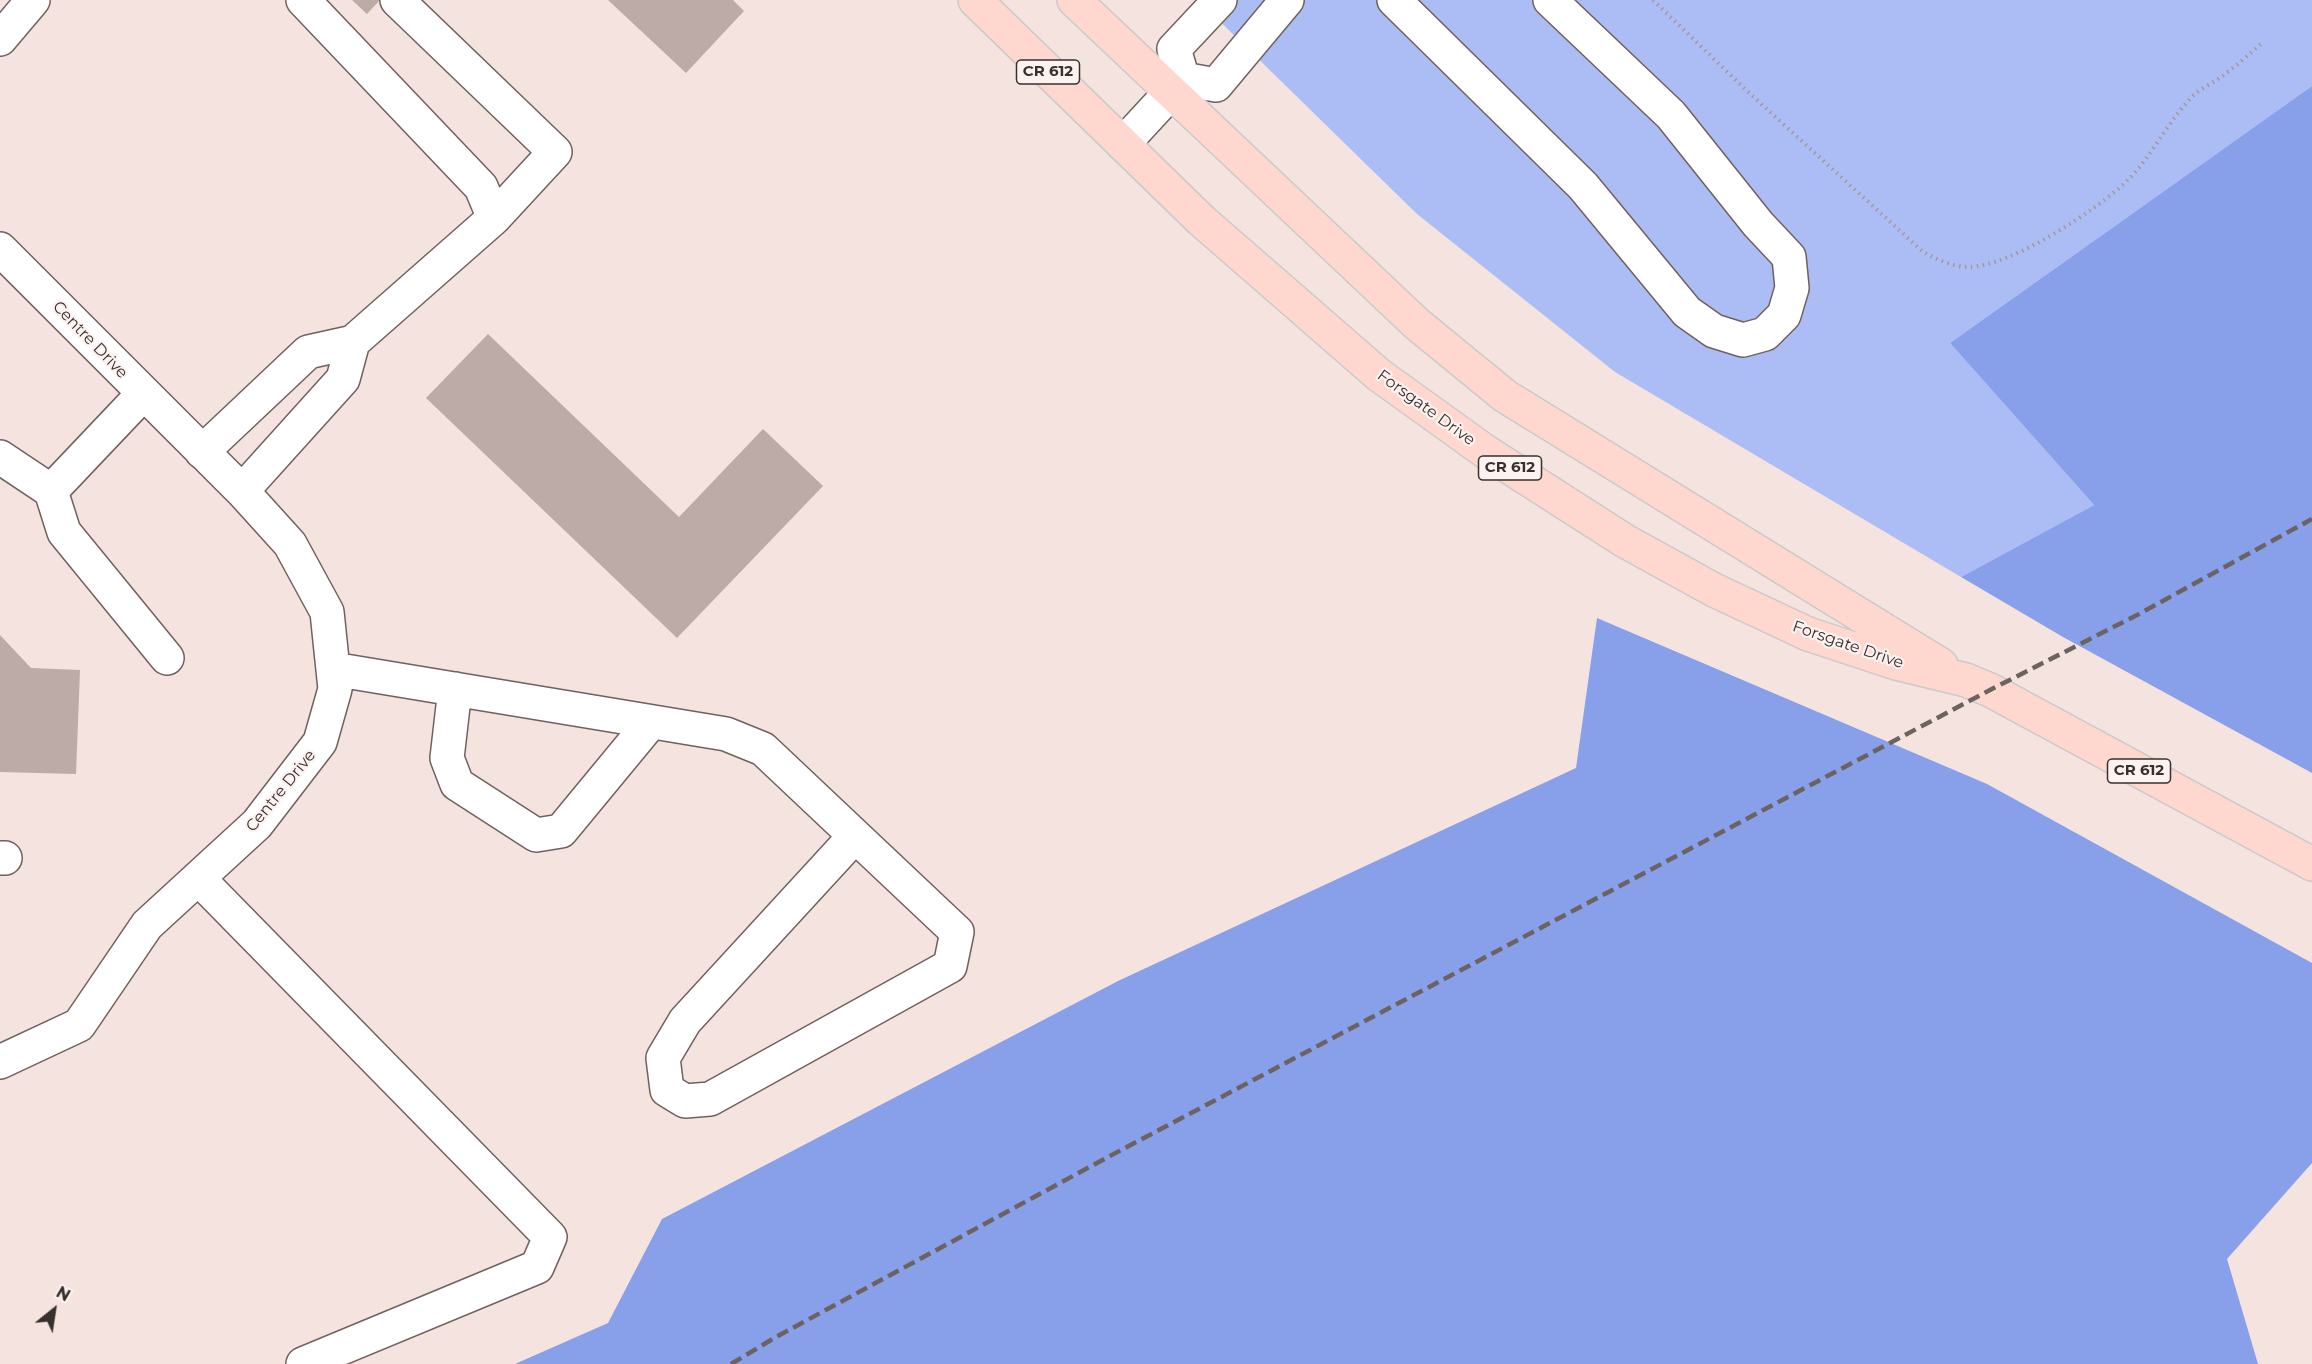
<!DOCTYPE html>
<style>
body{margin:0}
#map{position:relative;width:2312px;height:1364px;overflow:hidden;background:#f5e3df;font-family:Montserrat,sans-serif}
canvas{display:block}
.north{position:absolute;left:24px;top:1280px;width:60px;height:60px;-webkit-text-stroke:4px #fdf2ef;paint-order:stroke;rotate:30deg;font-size:16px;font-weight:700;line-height:24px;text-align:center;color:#37302f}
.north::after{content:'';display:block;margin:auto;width:21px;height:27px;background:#37302f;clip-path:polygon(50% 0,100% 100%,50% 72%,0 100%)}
</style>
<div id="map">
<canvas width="2312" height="1364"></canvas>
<div class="north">N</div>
</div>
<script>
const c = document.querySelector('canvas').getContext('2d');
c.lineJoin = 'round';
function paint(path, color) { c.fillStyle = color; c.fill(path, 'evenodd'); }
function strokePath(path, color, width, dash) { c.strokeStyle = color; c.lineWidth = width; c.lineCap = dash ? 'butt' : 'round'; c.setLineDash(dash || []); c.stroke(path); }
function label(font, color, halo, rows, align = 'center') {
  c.font = font + ' Montserrat,sans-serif'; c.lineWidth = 4.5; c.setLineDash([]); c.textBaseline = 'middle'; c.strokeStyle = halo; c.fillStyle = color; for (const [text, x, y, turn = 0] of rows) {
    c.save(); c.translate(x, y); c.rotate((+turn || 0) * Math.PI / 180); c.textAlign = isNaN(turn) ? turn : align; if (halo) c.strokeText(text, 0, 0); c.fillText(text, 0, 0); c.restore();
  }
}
paint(new Path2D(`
 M1198,0h1114v86l-362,257 144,162 -133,72 -346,-205 -198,-158z`), '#acbdf5');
paint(new Path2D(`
 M2312,86v687l-249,-136 -102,-60 133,-72 -144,-162z
 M1597,618l390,166 325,179v200l-85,96 31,105h-1743l93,-41 54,-104 456,-238 458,-213z`), '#889fea');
paint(new Path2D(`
 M352,0h28l-13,14z
 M608,0h125l11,11 -58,62z
 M488,334l191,183 84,-88 60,57 -146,152 -251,-240z
 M0,635l31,33 49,2 -4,104 -76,-2z`), '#bcaba7');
const minor = new Path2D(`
 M397,0l158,152 -61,66
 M1394,0l189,186 104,126 27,19 29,9 22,-6 19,-19 8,-27 -3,-31 -31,-33 -87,-109 -121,-115
 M0,39l33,-39
 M1183,79l33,6 71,-85
 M1183,79l-9,-30 46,-49
 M1123,144l60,-65
 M0,249l242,242 48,53 37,68 8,77 -15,53 -63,82 -110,101 -68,100 -79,37
 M202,452l106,-100 45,-10 141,-124 -13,-31 -178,-187
 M0,457l51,34 92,-97
 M51,491l13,41 103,126
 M242,491l101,-112 10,-37
 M333,669l393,65 37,15 194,183 -7,34 -240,133 -25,2 -18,-11 -4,-32 22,-37 170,-185
 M455,689l-8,69 10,26 79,51 25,-4 90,-109
 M0,858h5
 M198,878l352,359 -13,30 -234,97`);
const major = new Path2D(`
 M975,0l226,220 178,155 107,77 139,89 89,49 94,44 88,29 70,17 24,10 322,174
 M1074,0l343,324 88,72 436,269`);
strokePath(minor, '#70615e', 36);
strokePath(major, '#cbc9c9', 36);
strokePath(new Path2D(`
 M1653,0l93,90 176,161c13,8 31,16 47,16 43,-1 128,-57 159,-87 25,-25 39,-58 64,-83 7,-8 18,-12 26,-18 15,-10 29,-23 43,-35`), '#a49794', 4, [1.5, 4.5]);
strokePath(minor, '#fff', 33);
strokePath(major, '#fed7ce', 33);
strokePath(new Path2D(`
 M731,1364l45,-27 332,-180 882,-467 149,-76 173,-95`), '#6c6260', 4.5, [12, 6]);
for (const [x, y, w] of [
 [1048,72,63],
 [1510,468,63],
 [2139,771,63]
]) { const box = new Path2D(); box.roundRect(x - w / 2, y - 12, w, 24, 4.5); c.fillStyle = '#fdf2ef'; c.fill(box); strokePath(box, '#37302f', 1.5); }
label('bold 15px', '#37302f', null, [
 ["CR 612",1048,72],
 ["CR 612",1510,468],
 ["CR 612",2139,771]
]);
label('16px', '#37302f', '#fdf2ef', [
 ["Centre Drive",90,340,46],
 ["Forsgate Drive",1426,408,36],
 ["Forsgate Drive",1848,645,19],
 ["Centre Drive",281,791,-51]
]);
</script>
